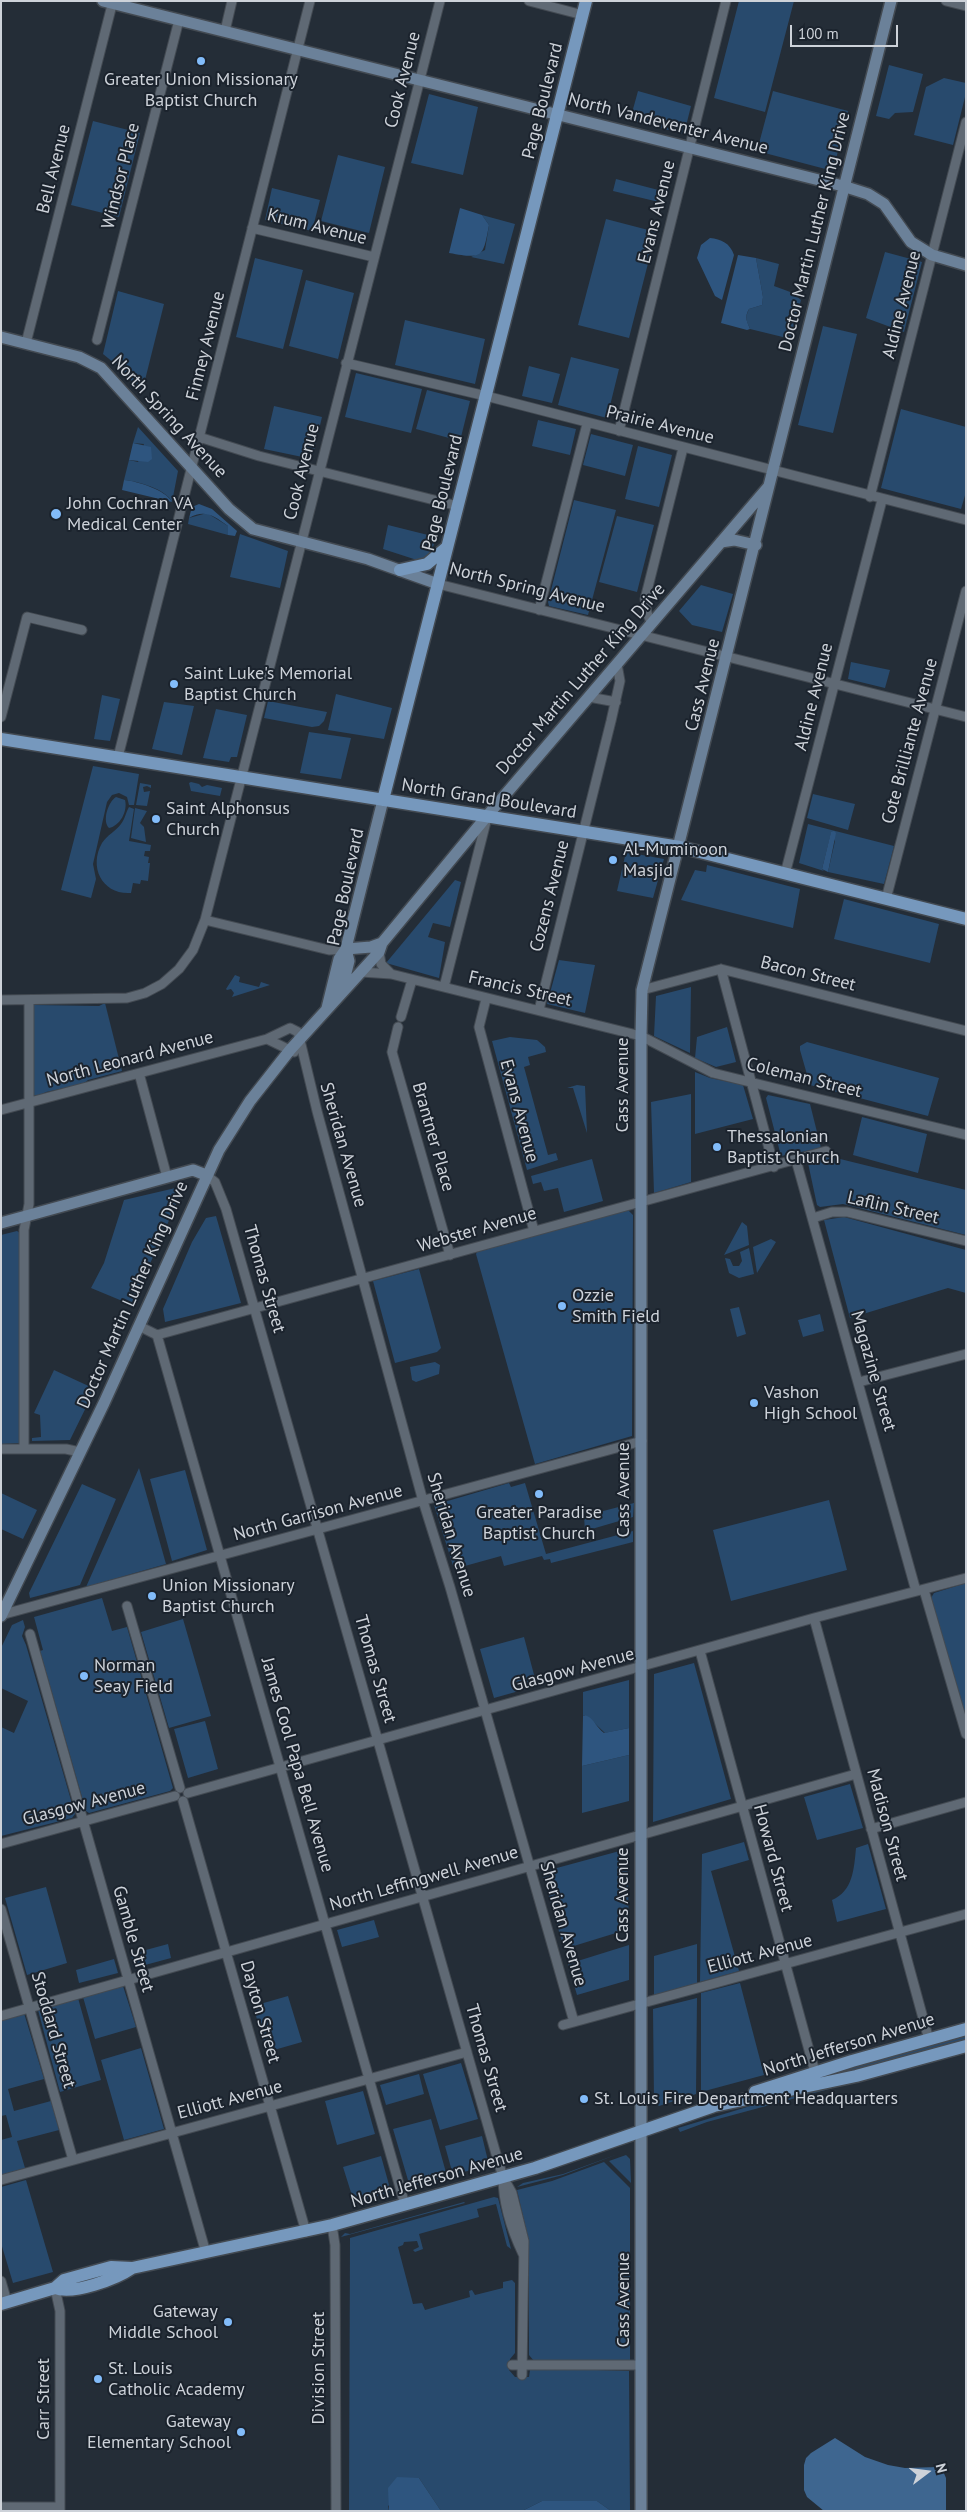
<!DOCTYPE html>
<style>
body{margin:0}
#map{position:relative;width:967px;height:2512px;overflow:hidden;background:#242d37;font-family:"PT Sans",sans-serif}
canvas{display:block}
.frame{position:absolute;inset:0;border:2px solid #cdd2d9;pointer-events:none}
.north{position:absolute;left:902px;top:2447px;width:50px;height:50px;-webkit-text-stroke:4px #1b232d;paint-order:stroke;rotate:75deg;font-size:14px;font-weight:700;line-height:20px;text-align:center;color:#cdd2d9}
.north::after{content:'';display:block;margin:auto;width:18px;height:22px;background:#cdd2d9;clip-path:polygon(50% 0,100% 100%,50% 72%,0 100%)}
.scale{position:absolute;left:790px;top:25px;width:108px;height:22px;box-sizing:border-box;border:2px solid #cdd2d9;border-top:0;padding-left:6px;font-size:15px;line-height:18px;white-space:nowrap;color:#cdd2d9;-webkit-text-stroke:4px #1b232d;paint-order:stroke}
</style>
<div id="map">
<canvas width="967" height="2512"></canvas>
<div class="frame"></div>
<div class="north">N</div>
<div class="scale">100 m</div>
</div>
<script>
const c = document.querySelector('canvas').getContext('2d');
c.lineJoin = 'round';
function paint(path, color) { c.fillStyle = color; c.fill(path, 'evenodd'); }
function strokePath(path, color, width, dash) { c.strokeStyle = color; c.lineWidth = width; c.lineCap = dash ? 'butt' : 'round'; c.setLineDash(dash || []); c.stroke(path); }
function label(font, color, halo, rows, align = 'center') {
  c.font = font + ' "PT Sans",sans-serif'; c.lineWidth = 4; c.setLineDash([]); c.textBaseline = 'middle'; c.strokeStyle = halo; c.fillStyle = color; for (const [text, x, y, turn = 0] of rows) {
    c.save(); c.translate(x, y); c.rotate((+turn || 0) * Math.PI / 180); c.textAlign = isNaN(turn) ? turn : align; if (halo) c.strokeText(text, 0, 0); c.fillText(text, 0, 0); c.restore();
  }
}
paint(new Path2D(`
 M739,1h55l-29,111 -51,-14z
 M889,65l34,9 -10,38 -18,1 -6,6 -13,-3z
 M944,78l22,5v10l-13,52 -39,-10 12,-48z
 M638,91l53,15 -7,28 -54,-14z
 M773,91l75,20 -15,60 -76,-20z
 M429,94l49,13 -15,68 -52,-12z
 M93,121l47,12 -21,84 -48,-12z
 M338,155l47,12 -16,66 -48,-12z
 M616,179l50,13 -3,11 -50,-12z
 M272,188l48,12 -8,31 -47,-11z
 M482,215l33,9 -11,40 -33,-7 14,-7 4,-25z
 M606,219l50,13 -27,106 -51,-13z
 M885,252l37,10 -18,70 -38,-14z
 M255,258l48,12 -20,79 -47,-12z
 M756,258l23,6 -5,22 19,7 8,7 -10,39 -41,-10c-3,-8 -6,-10 -1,-20l13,-4 1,-8z
 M306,280l48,13 -16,66 -49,-13z
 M118,291l46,13 -22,88 -23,-25 -16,-13z
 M405,320l80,19 -10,45 -80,-19z
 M823,326l34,8 -24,99 -35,-8z
 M571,357l48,12 -12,49 -49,-13z
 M529,366l31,8 -8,29 -30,-7z
 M356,373l66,16 -11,44 -66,-16z
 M427,390l43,11 -10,40 -44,-12z
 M274,406l48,11 -10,42 -48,-10z
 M901,409l65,18v65l-5,17 -80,-21z
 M538,420l38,9 -6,26 -38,-9z
 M138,427l40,44 -6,31c-6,-13 -35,-21 -48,-22l5,-20 9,2 6,-18 -11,-1z
 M591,434l42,11 -8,31 -42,-11z
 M638,446l34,9 -13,52 -34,-8z
 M574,500l42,10 -28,105 -39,-9 -1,-4z
 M207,513l21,13v9l-40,-11 1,-6z
 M617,516l37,9 -17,67 -38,-10z
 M388,525l48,12 -5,17 -11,7 -37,-12z
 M240,534l48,17 -8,37 -50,-11z
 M701,585l32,9 -11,38 -30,-7 -13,-14z
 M851,662l39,8 -5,18 -37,-9z
 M336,694l56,14 -8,31 -56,-9z
 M102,695l18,4 -10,42 -16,-2z
 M268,701l59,11 -3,9 -5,5 -7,1 -48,-9z
 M164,702l30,4 -12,49 -30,-6z
 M216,709l31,6 -10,42h-6l-2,5 -26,-4z
 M309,732l42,6 -10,41 -41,-6z
 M93,766l46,8 -5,31h-5l-2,-8 -8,-4 -7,2 -5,7 -14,62 3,15 -5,19 -30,-8z
 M191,782l8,2 3,3 5,-2 15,3 -2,8 -29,-5 -2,-8z
 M140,783l11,2v3l-4,-2 -4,1 1,5 6,-1 -3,15 -11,-1z
 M813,794l42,10 -7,26 -41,-12z
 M116,797l9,3c3,11 -5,26 -16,28 -7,-7 -1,-26 7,-31z
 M129,807l5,2 -5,32 22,4 -1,6h-5l-1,5 5,1 -1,6h2l-2,18 -7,-1 -1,4 -7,-1 -2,10c-28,2 -43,-25 -29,-50 5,-8 14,-12 19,-19 4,-5 5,-12 8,-17z
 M135,808l12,3 -7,12 4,4 2,15 -15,-4z
 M808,824l86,22 -10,38 -56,-12 7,-31 -4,-8 -9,36 2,2 -25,-8z
 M626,852l38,7 -11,39 -36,-7z
 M707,865l93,24 -7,39 -112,-28 14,-30 11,2z
 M455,880l6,2 -11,45 -17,-4 -5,14 17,5 -6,36 -53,-15z
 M844,899l95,25 -9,39 -96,-24z
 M559,960l36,5 -10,48 -38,-9z
 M235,975l5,2 -1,5 20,5 2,-5 9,3 -38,12 2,-4 -3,-4 -4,1 -1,-1z
 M691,987l-1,66 -36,-17 2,-40z
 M105,1003l17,68 -34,9 -5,4 -37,8 -8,4 -4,-1v-90l65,1z
 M727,1027l9,35 -20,5 -21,-9 2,-21z
 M510,1037l27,3 8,7 1,5 -18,5 2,8 -6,2 24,88 8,-2 2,7 -31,10 -35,-129z
 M807,1042l132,36 -11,38 -118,-31 -10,-35v-4z
 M695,1072l15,6 33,7 10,34 -58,15z
 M577,1085l8,1 2,47 -14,-45h-6z
 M691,1094v88l-37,11 -3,-91z
 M768,1095l42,9 11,44 -40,8 -15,-58z
 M862,1117l65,17 -9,39 -65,-18z
 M828,1156l138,34v45l-123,-31 -23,3 -3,-2 -9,-42z
 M592,1159l11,42 -39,11 -6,-24 -14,3 -3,-9 -8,2 -2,-8z
 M184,1186l-52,119 -41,-17 13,-25 20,-63z
 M628,1210l5,5 -1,221 -97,28 -59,-210 1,-2z
 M216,1216l25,87 -76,19 -2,-13 29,-67 14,-24z
 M844,1217l122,33v43l-18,-5 -98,30 -26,-98z
 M742,1222l5,4 2,19 -25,10z
 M17,1231l3,2v210l-19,1v-209z
 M771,1239l5,3 -19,31 -4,-26z
 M749,1248l5,26 -15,4 -10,-5 -4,-15 5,1 3,7h6l3,-5 -2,-9z
 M419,1269l22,79 -4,4 -42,11 -22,-82z
 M739,1307l7,27 -9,3 -7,-28z
 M820,1314l4,17 -21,6 -5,-17z
 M435,1362l5,3 -1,9 -23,8 -4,-2 -2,-13z
 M54,1370l41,19 -25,51 -38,1v-3l9,-1 -1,-22 -6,-2z
 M139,1468l27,96 -80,23z
 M185,1470l22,80 -35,11 -22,-82z
 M509,1483l2,4 14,-4 21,71 87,-23v11l-82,21 -1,-4 -6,1 -2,-4 -38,10 -3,-10 -47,13 -20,-64z
 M82,1484l34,15 -36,86 -50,13 -1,-5z
 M1,1493l36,17 -14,29 -22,-10z
 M829,1500l18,70 -116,31 -18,-71z
 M634,1503l-1,14 -48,14 -1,-15z
 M966,1583v137l-35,-122 3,-5z
 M102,1598l10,33 15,-4 46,161 -3,3 -81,22 -3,-2 -46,-160 3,-1 -9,-33z
 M183,1619l28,97 -42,12 -28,-96z
 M23,1620l2,7 -3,9 4,9 49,169 -3,4 -71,18v-109l13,6 14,-32 -27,-13v-40l11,-23z
 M524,1637l13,49 -43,12 -14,-49z
 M694,1663l37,136 -78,23 1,-148z
 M629,1680v48l-24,5 -19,-18 -3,1v-24z
 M205,1721l13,48 -30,9 -14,-49z
 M629,1755v46l-47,12v-47z
 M850,1784l13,44 -46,12 -13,-43z
 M744,1842l5,18 -38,11 28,100 -39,11 2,-128z
 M868,1844l18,65 -49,13 -5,-22c21,-9 22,-31 24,-52z
 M627,1849l2,80 -65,20 -22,-77z
 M46,1887l21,76 -40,12 -22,-77z
 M374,1920l5,17 -37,10 -5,-17z
 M168,1944l3,14 -37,10 -3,-14z
 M697,1944v39l-43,12v-39z
 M629,1945v35l-52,15 -9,-31z
 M114,1959l4,14 -39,10 -3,-13z
 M740,1983l24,92 -63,17v-99z
 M123,1986l13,41 -41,12 -12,-42z
 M288,1996l14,46 -35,10 -14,-46z
 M78,1998l23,82 -41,12 -22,-82z
 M697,1998l-1,96 -37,12 -5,-5 -1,-92z
 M24,2013l20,66 -36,10 6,22 37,-10 8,29 -42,11 8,27 -24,7v-35l11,-3 -6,-22 -5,1v-97z
 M966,2034v8l-113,30 -45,8z
 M141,2048l23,81 -40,11 -23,-80z
 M966,2052l-259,70 -27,10 -2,-4 79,-24z
 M461,2063l17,56 -38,11 -17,-56z
 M419,2074l5,20 -38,11 -6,-20z
 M363,2091l12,43 -38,11 -12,-44z
 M431,2119l16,57 -37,11 -17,-58z
 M482,2136l7,29 -36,10 -8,-29z
 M618,2154l-55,21 -46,12 6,-4 40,-9z
 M626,2155l4,4 1,24 -22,-22z
 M381,2156l10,36 -37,10 -11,-35z
 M604,2162l26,26v172l-96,1 -5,-6v-113l-12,-52 35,-9z
 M26,2180l27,92 -40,11 -12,-40v-56z
 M494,2197l4,1 13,51 -4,-3 -11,-42 -19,5 2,8 -60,17 4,15 -8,3 -2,-2 6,-3 -2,-6 -13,1 -1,3 -5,2 15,57 9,-1 3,7 45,-13 -1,-6 3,-1 3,5 28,-7v-6l9,-2 3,3v70l-5,6 -1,11 6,7h14l1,-7 4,-2 95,3 1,140h-19l-14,-10h-55l-20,10h-81l-22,-33 -31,28 1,5h-40l1,-273z
 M464,2202l1,1 -124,34 4,-4 5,1z`), '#284a6d');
paint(new Path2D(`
 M460,208l22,7 7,10c-6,33 -6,34 -40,28z
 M710,238c11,1 20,5 24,17l-12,45 -7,-4 -18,-38 4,-13z
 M738,255l18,3 7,39 -1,8 -13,4c-5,9 -2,12 1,20l-3,1 -26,-7z
 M133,443l18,4 1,12 -4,3 -19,-2z
 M124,480c13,1 42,10 48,22l-50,-12z
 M199,504l13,5 25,22 -2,5 -7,-1v-9c-14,-10 -23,-17 -39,-8l3,-11z
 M834,831l2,2 -8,39 -6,-3 9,-37z
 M586,1715c9,5 10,12 18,18l25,-5v27l-47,11 1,-50z
 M397,2477l22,1 22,33h-52l-1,-23z
 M542,2501h55l14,10h-89z`), '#2e557f');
paint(new Path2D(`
 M835,2438l30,19 23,8 17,3 33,-1 5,4 3,7v33h-122l-17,-14 -3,-7v-25l2,-7 5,-5z`), '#3e6690');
const street = new Path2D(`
 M529,1l54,14
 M946,1l20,5
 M225,31l7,-30
 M252,228l122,29
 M97,340l82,-320
 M26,343l87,-342
 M346,363l140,33 480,124
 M619,431l107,-430
 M199,437l60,19 199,50
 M870,497l96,-375
 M438,584l528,133
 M539,610l48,-186
 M652,624l-5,-11 -2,-14 38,-151
 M589,697l27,5
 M1,717l26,-100 55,13
 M118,757l192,-756
 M785,874l97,-374
 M886,899l80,-308
 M205,920l124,30 17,-1
 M379,952l2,12 10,10
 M721,969l53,198
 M361,972l30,2 250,62 72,37 253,62
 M444,987l43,-169
 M642,990l79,-21 245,62
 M486,999l-7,28 55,204
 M1,1000l126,-2 18,-5 17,-9 17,-15 14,-19 12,-30 235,-919
 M539,1010l72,-289 9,-40 -3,-17
 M401,1017l11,-37
 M398,1027l-6,25 58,203
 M267,1039l27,13
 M139,1073l28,104
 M1,1110l266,-71 23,-11 8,4 19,79 106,390 27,86 124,435
 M796,1160l120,431
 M206,1175l9,7 11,27 272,952 5,16 9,16 12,48 -2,134
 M813,1218l19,-6h15l119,29
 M139,1326l18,9 669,-184
 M157,1335l248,870
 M859,1382l107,-28
 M1,1449h65l14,3
 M24,1449v-219l5,-26v-204
 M924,1590l42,144
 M127,1606l53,182
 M1,1615l641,-174
 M814,1618l115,422
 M30,1634l176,619
 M700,1651l115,421
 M188,1793l626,-175 152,-40
 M183,1801l123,431
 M871,1829l95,-27
 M1,1844l174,-48
 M1,1909l72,251
 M1,2016l855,-242
 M563,2025l403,-111
 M503,2177c0,25 9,54 20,77
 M1,2180l466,-128
 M332,2225l3,20 1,266
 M1,2281l6,21
 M55,2288l5,23v200
 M512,2365h129
 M1,2507h59`);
const secondary = new Path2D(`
 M103,1l740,185 25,8 16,10 27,38 21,13 34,10
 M1,337l78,20 22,11 128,141 24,20 115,30 70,25
 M721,542l13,-2 22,5
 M346,949l25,-2 11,-4
 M341,993l8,-32 -3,-12 2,-9 35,-140
 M327,1008l12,-49 7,-10
 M1,1223l192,-53 13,5
 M1,1616l103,-213 115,-253 31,-49 40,-51 89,-98 3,-9 105,-127 282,-330
 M641,2511v-1475l1,-46 249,-989`);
const primary = new Path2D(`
 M400,570l27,-6 19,-16
 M1,739l679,108 286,72
 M383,800l203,-799
 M755,2092l97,-31 114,-32
 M55,2288c18,7 61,-9 77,-20
 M1,2304l54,-16 9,-8 47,-13 21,1 200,-43 203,-57 179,-62 142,-30 110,-30`);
strokePath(street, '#434a52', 11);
strokePath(secondary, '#434a52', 14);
strokePath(primary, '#434a52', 15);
strokePath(street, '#5f6974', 9);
strokePath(secondary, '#6b8199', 11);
strokePath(primary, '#7698bd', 12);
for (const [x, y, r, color] of [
 [201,61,5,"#82bcfa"],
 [56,514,6,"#82bcfa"],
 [174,684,5,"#82bcfa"],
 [156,819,5,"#82bcfa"],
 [613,860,5,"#82bcfa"],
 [717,1147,5,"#82bcfa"],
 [562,1306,5,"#82bcfa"],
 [754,1403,5,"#82bcfa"],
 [539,1494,5,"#82bcfa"],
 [152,1596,5,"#82bcfa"],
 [84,1676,5,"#82bcfa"],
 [584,2099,5,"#82bcfa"],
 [228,2322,5,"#82bcfa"],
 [98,2379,5,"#82bcfa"],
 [241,2432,5,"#82bcfa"]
]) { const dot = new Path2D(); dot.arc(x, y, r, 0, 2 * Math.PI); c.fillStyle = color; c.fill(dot); strokePath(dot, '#1b232d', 2); }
label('18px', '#cdd2d9', '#1b232d', [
 ["Greater Union Missionary",201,80,"center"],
 ["Baptist Church",201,101,"center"],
 ["John Cochran VA",67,504],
 ["Medical Center",67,525],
 ["Saint Luke's Memorial",184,674],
 ["Baptist Church",184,695],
 ["Saint Alphonsus",166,809],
 ["Church",166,830],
 ["Al-Muminoon",623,850],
 ["Masjid",623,871],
 ["Thessalonian",727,1137],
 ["Baptist Church",727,1158],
 ["Ozzie",572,1296],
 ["Smith Field",572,1317],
 ["Vashon",764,1393],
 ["High School",764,1414],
 ["Greater Paradise",539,1513,"center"],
 ["Baptist Church",539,1534,"center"],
 ["Union Missionary",162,1586],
 ["Baptist Church",162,1607],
 ["Norman",94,1666],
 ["Seay Field",94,1687],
 ["St. Louis Fire Department Headquarters",594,2099],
 ["Gateway",218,2312,"right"],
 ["Middle School",218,2333,"right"],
 ["St. Louis",108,2369],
 ["Catholic Academy",108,2390],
 ["Gateway",231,2422,"right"],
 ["Elementary School",231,2443,"right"]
], 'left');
label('18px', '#cdd2d9', '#1b232d', [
 ["Cook Avenue",403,80,-76],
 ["Page Boulevard",543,101,-76],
 ["North Vandeventer Avenue",668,124,14],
 ["Bell Avenue",54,169,-76],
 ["Windsor Place",121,176,-76],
 ["Evans Avenue",657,212,-76],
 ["Krum Avenue",317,227,14],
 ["Doctor Martin Luther King Drive",815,232,-76],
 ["Aldine Avenue",902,305,-76],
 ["Finney Avenue",206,346,-76],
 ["North Spring Avenue",169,417,47],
 ["Prairie Avenue",660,425,14],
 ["Cook Avenue",302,472,-76],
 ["Page Boulevard",443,493,-76],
 ["North Spring Avenue",527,588,14],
 ["Doctor Martin Luther King Drive",581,679,-49],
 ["Cass Avenue",703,685,-76],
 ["Aldine Avenue",814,697,-76],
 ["Cote Brilliante Avenue",910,741,-75],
 ["North Grand Boulevard",489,799,9],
 ["Page Boulevard",346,887,-78],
 ["Cozens Avenue",550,896,-76],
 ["Bacon Street",808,974,14],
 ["Francis Street",520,989,13],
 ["North Leonard Avenue",130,1059,-15],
 ["Coleman Street",804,1078,14],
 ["Cass Avenue",623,1085,-90],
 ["Evans Avenue",519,1111,75],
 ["Brantner Place",433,1137,74],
 ["Sheridan Avenue",343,1145,74],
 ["Laflin Street",893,1208,13],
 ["Webster Avenue",477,1230,-16],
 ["Thomas Street",264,1279,74],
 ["Doctor Martin Luther King Drive",133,1295,-66],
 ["Magazine Street",873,1371,74],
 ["Cass Avenue",624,1490,-90],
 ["North Garrison Avenue",318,1513,-15],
 ["Sheridan Avenue",451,1535,73],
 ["Thomas Street",375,1669,74],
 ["Glasgow Avenue",573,1670,-15],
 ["James Cool Papa Bell Avenue",297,1765,74],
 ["Glasgow Avenue",84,1804,-15],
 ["Madison Street",887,1825,75],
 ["Howard Street",773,1858,75],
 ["North Leffingwell Avenue",424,1879,-16],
 ["Cass Avenue",623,1895,-90],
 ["Sheridan Avenue",563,1924,74],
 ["Gamble Street",133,1939,74],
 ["Elliott Avenue",760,1954,-15],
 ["Dayton Street",260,2012,74],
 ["Stoddard Street",53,2030,74],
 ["North Jefferson Avenue",849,2045,-17],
 ["Thomas Street",486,2058,74],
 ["Elliott Avenue",230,2100,-15],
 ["North Jefferson Avenue",437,2178,-16],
 ["Cass Avenue",624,2300,-90],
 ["Division Street",319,2368,-90],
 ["Carr Street",44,2399,-90]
]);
</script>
